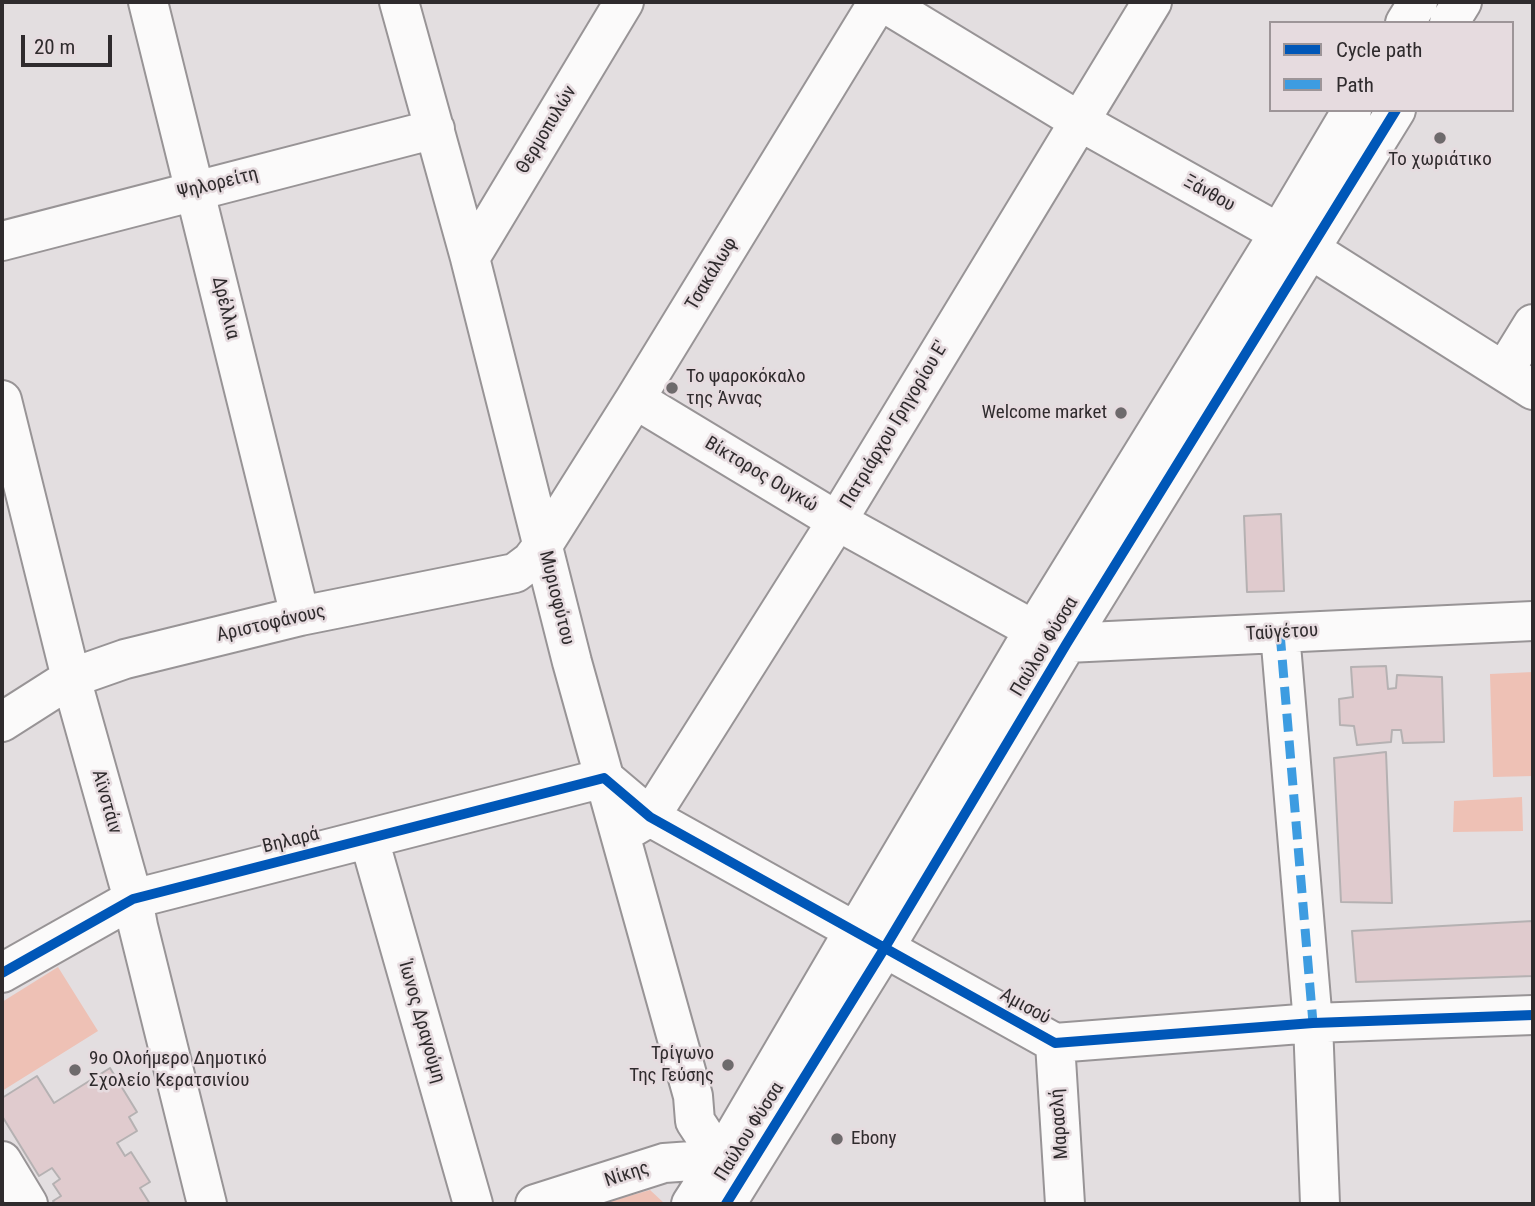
<!DOCTYPE html>
<meta charset="utf-8">
<style>
body{margin:0}
#map{position:relative;width:1535px;height:1206px;overflow:hidden;background:#e3dee0;font-family:"Roboto Condensed",sans-serif}
canvas{display:block}
.frame{position:absolute;inset:0;border:4px solid #2f2b2d;pointer-events:none}
.legend{position:absolute;left:1269px;top:21px;width:245px;height:91px;box-sizing:border-box;background:#e6dbdf;border:2px solid #9d9598;margin:0;padding:9px 12px;list-style:none;font-size:21px;color:#2f2b2d}
.legend li{display:flex;align-items:center;gap:14px;height:35px}
.legend b{width:35px;border:2px solid #9d9598}
.scale{position:absolute;left:21px;top:35px;width:91px;height:32px;box-sizing:border-box;border:4px solid #2f2b2d;border-top:0;padding-left:9px;font-size:21px;line-height:24px;white-space:nowrap;color:#2f2b2d;-webkit-text-stroke:5px #e6dbdf;paint-order:stroke}
</style>
<div id="map">
<canvas width="1535" height="1206"></canvas>
<div class="frame"></div>
<ul class="legend">
<li><b style="height:9px;background:#0057b8"></b>Cycle path</li>
<li><b style="height:9px;background:#3d9ce1"></b>Path</li>
</ul>
<div class="scale">20 m</div>
</div>
<script>
const c = document.querySelector('canvas').getContext('2d');
c.lineJoin = 'round';
function paint(path, color) { c.fillStyle = color; c.fill(path, 'evenodd'); }
function strokePath(path, color, width, dash) { c.strokeStyle = color; c.lineWidth = width; c.lineCap = dash ? 'butt' : 'round'; c.setLineDash(dash || []); c.stroke(path); }
function label(font, color, halo, rows, align = 'center') {
  c.font = font + ' "Roboto Condensed",sans-serif'; c.lineWidth = 5; c.setLineDash([]); c.textBaseline = 'middle'; c.strokeStyle = halo; c.fillStyle = color; for (const [text, x, y, turn = 0] of rows) {
    c.save(); c.translate(x, y); c.rotate((+turn || 0) * Math.PI / 180); c.textAlign = isNaN(turn) ? turn : align; if (halo) c.strokeText(text, 0, 0); c.fillText(text, 0, 0); c.restore();
  }
}
paint(new Path2D(`
 M1533,672v104l-40,1 -3,-103z
 M1522,797l1,34 -70,1 1,-31z
 M58,967l40,64 -96,60v-89z
 M650,1190l14,13 -1,1h-62z`), '#eec1b5');
const building = new Path2D(`
 M1281,514l3,77 -37,1 -3,-76z
 M1386,666l2,23 8,-1 1,-13 45,2 2,65 -41,1 -2,-13h-9l-1,12 -34,3 -3,-19 -14,-1 -1,-26 14,-2 -2,-30z
 M1386,752l6,151 -51,-1 -7,-144z
 M1533,921v55l-177,6 -4,-51z
 M110,1068l27,44 -8,5 8,14 -20,12 8,13 6,-4 19,30 -10,6 10,16h-95l-2,-3 8,-5 -8,-12 7,-5 -8,-11 -13,8 -37,-60v-18l35,-22 17,27z`);
paint(building, '#e0cbce');
strokePath(building, '#b5b1b2', 2);
const minor = new Path2D(`
 M148,2l152,614
 M399,2l71,256 102,404 121,434 2,25 25,38 19,12
 M883,2l196,119 200,112 31,16 223,141
 M1405,23l13,-21
 M1449,23l13,-21
 M2,241l433,-112
 M470,258l154,-256
 M1504,371l29,-47
 M635,399l202,122 197,109 33,13 466,-22
 M2,400l69,278 62,221 5,27 69,278
 M1280,633l33,390 7,181
 M2,722l69,-44 54,-19 175,-43 215,-43 16,-12 12,-16 92,-146 243,-397
 M628,830l22,-13 187,-296 315,-519
 M369,839l104,365
 M2,973l131,-74 471,-121 46,39 405,226 258,-20 220,-8
 M1055,1043l10,161
 M2,1161l26,43
 M535,1204l129,-41 56,-4
 M691,1204l29,-45 133,-227 13,-18 168,-284 245,-397 73,-123
 M726,1204l158,-255 183,-306 329,-533`);
strokePath(minor, '#989496', 42);
strokePath(minor, '#fbfafa', 38);
strokePath(new Path2D(`
 M1280,633l33,390`), '#3d9ce1', 9, [18, 9]);
strokePath(new Path2D(`
 M2,973l131,-74 471,-121 46,39 405,226 258,-20 220,-8
 M726,1204l158,-255 183,-306 329,-533`), '#0057b8', 10);
for (const [x, y, r, color] of [
 [1440,138,7,"#6e6a6c"],
 [672,388,7,"#6e6a6c"],
 [1121,413,7,"#6e6a6c"],
 [728,1065,7,"#6e6a6c"],
 [75,1070,7,"#6e6a6c"],
 [837,1139,7,"#6e6a6c"]
]) { const dot = new Path2D(); dot.arc(x, y, r, 0, 2 * Math.PI); c.fillStyle = color; c.fill(dot); strokePath(dot, '#e6dbdf', 2.5); }
label('19px', '#2f2b2d', '#e6dbdf', [
 ["Θερμοπυλών",547,130,-59],
 ["Ψηλορείτη",218,184,-14],
 ["Ξάνθου",1209,194,29],
 ["Τσακάλωφ",712,274,-59],
 ["Δρέλλια",225,308,76],
 ["Πατριάρχου Γρηγορίου Ε'",895,425,-59],
 ["Βίκτορος Ουγκώ",761,475,31],
 ["Μυριοφύτου",556,598,76],
 ["Αριστοφάνους",271,624,-13],
 ["Ταϋγέτου",1282,633,-3],
 ["Παύλου Φύσσα",1045,647,-59],
 ["Αϊνστάιν",106,802,74],
 ["Βηλαρά",291,841,-14],
 ["Αμισού",1025,1007,29],
 ["Ίωνος Δραγούμη",421,1022,74],
 ["Μαρασλή",1060,1124,-94],
 ["Παύλου Φύσσα",750,1132,-58],
 ["Νίκης",627,1175,-18]
]);
label('19px', '#2f2b2d', '#e6dbdf', [
 ["Το χωριάτικο",1440,160,"center"],
 ["Το ψαροκόκαλο",686,377],
 ["της Άννας",686,399],
 ["Welcome market",1107,413,"right"],
 ["Τρίγωνο",714,1054,"right"],
 ["Της Γεύσης",714,1076,"right"],
 ["9ο Ολοήμερο Δημοτικό",89,1059],
 ["Σχολείο Κερατσινίου",89,1081],
 ["Ebony",851,1139]
], 'left');
</script>
